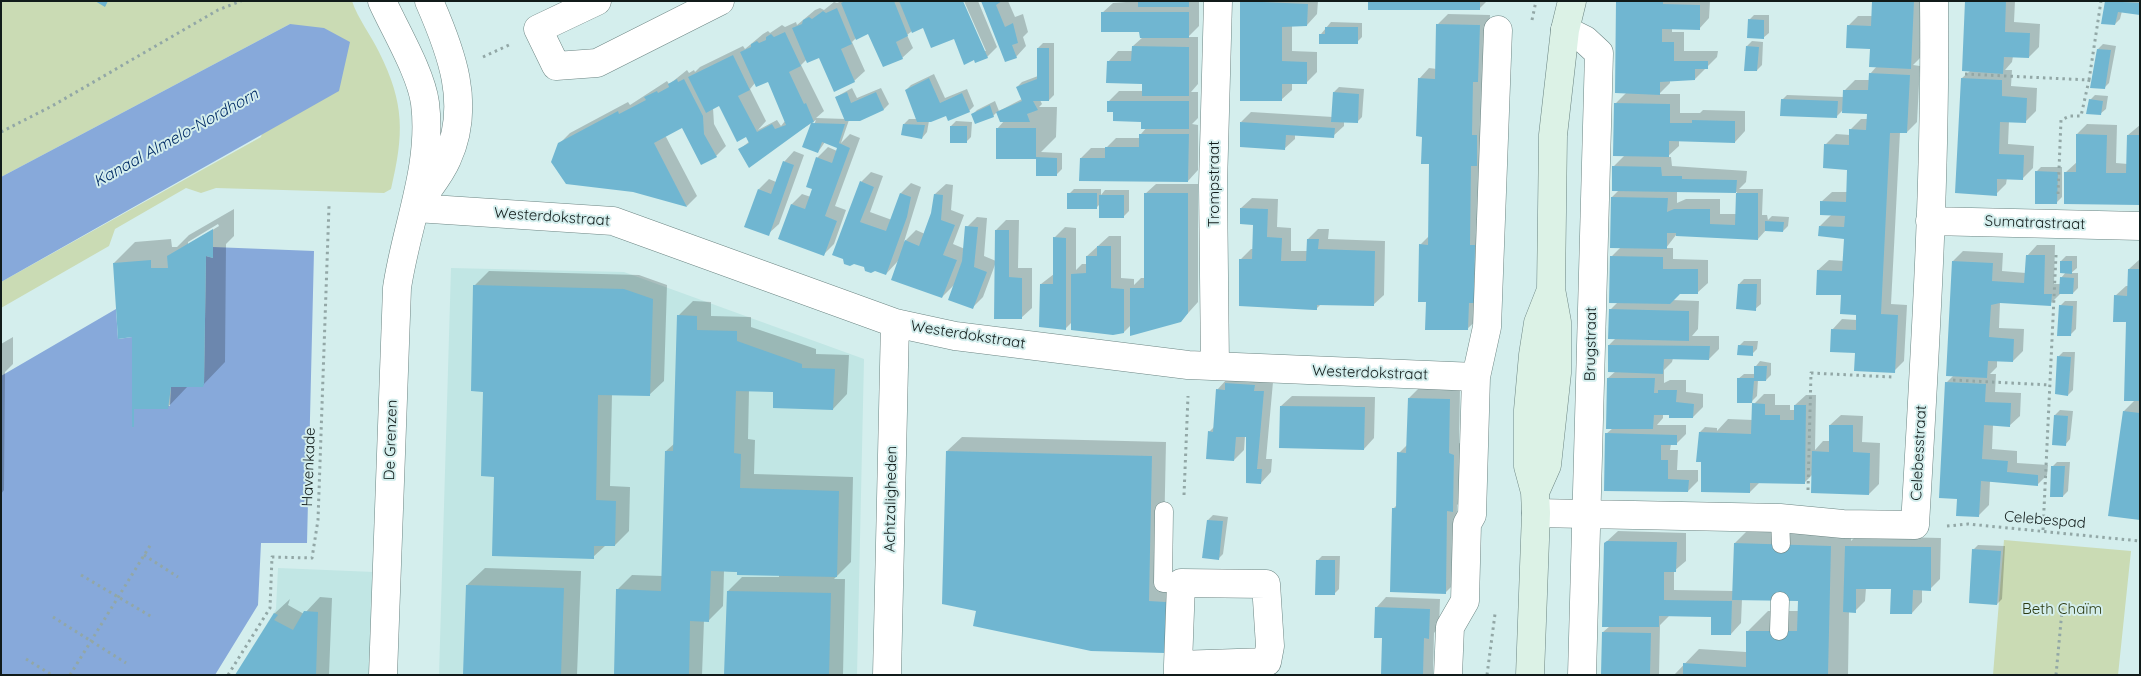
<!DOCTYPE html>
<meta charset="utf-8">
<style>
body{margin:0}
#map{position:relative;width:2141px;height:676px;overflow:hidden;background:#d4eeed;font-family:Quicksand,sans-serif}
canvas{display:block}
.frame{position:absolute;inset:0;border:2px solid #111b1a;pointer-events:none}
</style>
<div id="map">
<canvas width="2141" height="676"></canvas>
<div class="frame"></div>
</div>
<script>
const c = document.querySelector('canvas').getContext('2d');
c.lineJoin = 'round';
function paint(path, color) { c.fillStyle = color; c.fill(path, 'evenodd'); }
function strokePath(path, color, width, dash) { c.strokeStyle = color; c.lineWidth = width; c.lineCap = dash ? 'butt' : 'round'; c.setLineDash(dash || []); c.stroke(path); }
function label(font, color, halo, rows, align = 'center') {
  c.font = font + ' Quicksand,sans-serif'; c.lineWidth = 4; c.setLineDash([]); c.textBaseline = 'middle'; c.strokeStyle = halo; c.fillStyle = color; for (const [text, x, y, turn = 0] of rows) {
    c.save(); c.translate(x, y); c.rotate((+turn || 0) * Math.PI / 180); c.textAlign = isNaN(turn) ? turn : align; if (halo) c.strokeText(text, 0, 0); c.fillText(text, 0, 0); c.restore();
  }
}
paint(new Path2D(`
 M451,268l173,4 240,87 -7,316h-418z
 M278,568l96,4 -2,103h-137l41,-66z`), '#c1e6e4');
paint(new Path2D(`
 M1,1h351c6,18 19,34 27,51 26,52 25,82 12,137l-7,4 -168,-5 -15,5 -15,-5 -71,41 -6,17 -108,62v-26l260,-145 29,-113 -289,153z
 M2004,540l127,11 -13,124h-125z`), '#cadbb4');
paint(new Path2D(`
 M290,24l34,4 26,14 -11,49 -338,191v-105z
 M213,247l101,4 -7,292h-46l-3,62 -43,70h-214v-299l115,-67 2,30 14,-2v90h1l1,-18 36,-3 1,-19 33,-3 2,-128 7,2z`), '#87a9da');
paint(new Path2D(`
 M842,1h120l21,50h3l-22,-50h14l19,46 -10,10 -33,-20 -30,-10 -12,4 -5,4 6,13 -11,10 -33,-26 -13,6 -4,4 13,29 -11,10 -34,-24 -13,2 -6,6 23,46 -8,7 30,1 -10,-22 16,-9 5,10 24,-10 8,16 -5,5 -35,11 -8,23 9,-9 10,4 -25,68 11,4 -12,34 -10,10 -44,-15 12,-35 10,-10 9,3 6,-39 11,-11 9,4 3,-8 -3,3 -12,-4 -7,10 -14,-5 12,-27 -34,22 -42,7 10,-8 -30,-37 -7,4 1,16 12,22 -10,10 -34,-30 -17,9 32,61 -10,10 -54,-16 -74,-46 11,-11 58,-31 2,3 37,-24 2,3 3,-2 15,-12 2,3 5,-3 1,2 5,-5 43,-21 2,3 18,-15 5,-3 2,2 12,-8 3,2 11,-5 1,3 18,-15 5,-2 4,2 10,-8 3,1zM768,80l17,41 -4,5 -4,-6 -19,10 8,-9 -16,-32 5,-6z
 M982,1h26l7,16 8,-3 5,18 -5,5 3,9 -10,11z
 M1139,1l60,1v24l-11,11h10v47l-7,8h7v26l-6,6 6,1v45l-10,11 -107,-23 10,-10h15l10,-10h25v-4l6,-7 -5,-6 -33,-20 10,-10h25v-8l-36,-21 10,-11h15v-5l10,-9 -2,-7 -39,-17 11,-10z
 M1242,1h76l-1,13 -10,11h-15v26l25,1v20l-11,11h-14v7l-11,10z
 M1369,1h118l-8,8z
 M1618,1h92l-1,17 -10,11 -27,-1v4h12v19h34l-1,6 -22,22 -25,1v3l-11,11h21v19h20l3,-3 42,1v20l-10,11 -56,-2v6l-12,11h4l1,9 75,5 -1,11 -7,7h24l-1,26h5l1,5 4,-4 17,1 -1,9 -5,5 -17,-1 -8,9 -82,-4 -10,13h7v11l35,1v23l-11,10h-18l-7,7 27,1 -1,28 -6,7h27v13l-10,10 -36,-1 -1,4 -8,8v13l6,-3h16v12l17,2v13l-10,10 -30,-4v5l-6,7h29v9l-10,10h-5l-1,6h8l-1,20h21v11l-10,10 -83,-2 1,-55 7,-6 -5,-50 8,-7 -7,-26 7,-7 -6,-28 8,-8 -7,-45 10,-10 -9,-50 7,-7 -6,-23 12,-12 -10,-51 11,-11zM1677,191l60,1v22h-17v-15h-34l-9,4z
 M1874,1h49l-3,57 -7,7 7,1 -3,56 -10,10h-7l-9,172 16,1 -3,56 -10,10 -38,-19 -24,-22 10,-11 15,1 1,-6 -40,-44 11,-10 15,1 1,-23 -25,-12 12,-12 -11,-12 11,-10h15l2,-24 -24,-23 11,-11 14,1 1,-6 10,-10h7v-6l-24,-4 -8,8 -54,-17 5,-5 57,2v-6l11,-11h14l1,-6 7,-8 -6,-18 -23,-22 10,-10h15z
 M1966,1h49l-1,21 26,2 -1,23 -10,10 -16,-1 -1,6 -7,8h7l-1,16 26,2 -1,23 -11,11 -16,-1 -1,23 26,2 -1,22 -10,10h-16l-1,6 -10,10 -34,-116 8,-7z
 M2106,1h34v13l-18,-3 -2,8 -5,5z
 M1448,14l42,1 -12,304 -11,10 -40,-28 -7,-56 9,-9 2,-73 -8,-28 -4,-56 10,-11 8,1 1,-45z
 M1754,15h15v18l-6,5 -14,-18z
 M1331,22l31,1v14l-5,5 -36,-8z
 M1752,41l11,1 -1,23 -5,5 -10,-24z
 M1043,43h11v52l-5,5h-9l2,4 -3,3h18l-1,30 -15,15 21,1v16l-5,5 -60,-45 7,-8 -7,-9 -4,4 -21,-1 5,-5 18,-9 4,10 23,-12 -5,-12 5,-5 16,-6v-28z
 M2103,44l13,2 -7,37 -5,5 -6,-39z
 M934,74l11,24 22,-9 7,17 -5,5 -22,3 -18,7 -2,11 -5,6 -18,-14 5,-5h9l-12,-29 5,-5z
 M1339,87l25,2 -2,28 -5,5 -13,-1v5l-11,10 -38,-2v5l-11,10 -43,-27 10,-10 82,5 1,-25z
 M2095,95l13,1 -2,13 -6,5 -10,-14z
 M956,121l16,1 -1,15 -5,5 -15,-16z
 M2087,124l30,1 -1,38 12,1v-29l12,-10v79l-74,-32 11,-10v-28z
 M794,151l10,4 -25,69 -11,10 -9,-45 10,-10 7,3 8,-20z
 M2041,167h21v30l-5,5 -21,-30z
 M871,172l12,4 -13,36 22,8 9,-27 10,-10 10,4 -17,55 12,-12 9,4 7,-21 3,-19 11,-10 7,1 -2,25 13,5 -11,29 12,5 2,-22 10,-10 10,1 -3,38 12,5v-31l10,-10h13l-1,48h14v40l-11,10 -25,-56 -13,35 -11,11 -16,-25 -14,14 -44,-36 -12,13 -32,-12 7,-80z
 M1156,184h42v118l-17,19 -50,4 -7,7 -52,-10 -6,6 -25,-44 13,-10v-36l11,-11 11,1v42l6,-6h5v-8l22,-20h12v42l13,1v6l7,-7h4v-84z
 M1074,189h27v6l4,-5h24v21l-5,5 -24,-12 -4,4 -27,-14z
 M1252,198l26,1 -1,28 14,1v23h16l1,-12 10,-10h11l-1,10 57,2 -1,54 -11,10 -52,-1 -5,5 -75,-50 10,-10h3l1,-26 -14,-15z
 M234,209v27l-8,8 -1,118 -23,24h-14l-21,22 -33,-72 -20,-73 21,-21 36,-3 1,8h5l12,-12zM218,224l1,2 -31,19v-3z
 M2037,245h18l-1,39h7v-6l5,-6 -5,-11 5,-5h11v12l-6,5h7v15l-5,5h-12l-11,11 -50,-2 -1,26 25,1 -1,22 -10,10 -16,-1v7l-7,7h6l-1,18 26,1 -1,23 -11,10 -16,-1 -1,24 25,2v12l31,2 -1,10 -10,10 -47,-4 -1,24 -10,10 -20,-17 -13,-115 8,-8 -1,-114 10,-10 40,2 -1,18 24,2 1,-17z
 M2140,259v260l-16,-108 11,-11 -7,-79 -13,-25 11,-10h2l1,-17z
 M489,271l150,4 28,10 -3,96 -15,14 -37,-1 -2,92 20,1 -1,44 -14,14h-9l-13,12 -98,-81 -20,-191z
 M1744,279h17v25l-6,5 -16,-25z
 M693,301l18,1v14l40,1v10l65,22v5l33,1 -2,39 -14,15 -58,-18 -26,-1 -1,49 7,1 -1,34 99,3 -2,85 -17,17h11l-2,96h-118l3,-84 14,-14h37v-2l-55,-4 -1,35 -14,14h-5l-2,55h-87l2,-85 15,-15 31,1 3,-125 9,-8 3,-127z
 M2065,301h12l-1,28 -5,5 -11,-28z
 M13,337v27l-8,8 -1,118 -3,4v-150z
 M1744,341h14l-1,8 -5,5 -13,-8z
 M2063,352h12l-2,38 -5,5 -10,-38z
 M1760,361l11,2v12l-5,5h-8l-1,16 -5,5 -14,-22 6,-5h11l1,-8z
 M1227,379l46,3 -7,77h6l-1,13 -10,11 -13,-47h-3l-1,14 -10,10 -25,-28 6,-6 2,-36z
 M1419,388l41,1 -1,54 5,2 -2,55 -5,5 -1,77 -11,11 -51,-85 4,-4 1,-51 9,-9 1,-46z
 M1764,394h11v11h15v5h5v-5l11,-10h10l-1,55 8,-9h7v-16l11,-10 22,1 -1,26 18,1 -1,41 -10,10 -56,-20 -9,9 -44,-1 -10,10 -48,-30 -2,-30 5,-5 12,1v3l11,-12 25,1 1,-16z
 M1292,396l83,1 -1,41 -10,11 -83,-43z
 M2060,410l13,1 -3,28 -5,6 -10,-30z
 M962,437l204,5 -3,145 17,1 -1,49 -202,-27 -30,-159z
 M2057,462h13l-2,29 -5,5 -11,-29z
 M1213,515l15,2 -5,37 -5,5 -10,-39z
 M1756,522l96,3 -1,16 5,-5 85,2 -1,41 -10,10h-8v13l-10,11 -20,-25h-26l-1,13 -10,10h-6l-1,64h-174l25,-26 47,3 1,-20 21,-21h31l1,-11 -58,-1 -1,24 -10,11 -19,-19 -43,1 -9,9 -1,50h-57l1,-43 7,-6 -5,-83 13,-12 68,2v28l-12,10v19l60,1 1,-48z
 M1978,545l27,1 -3,53 -5,5 -24,-54z
 M1322,556h18l-1,33 -5,5 -17,-33z
 M485,568l96,3 -4,104h-112l2,-90z
 M320,597l12,1 -3,77h-92l38,-62 15,-14 -2,6 16,9z
 M1386,597l54,2 -1,28 -5,6 -1,42h-51l1,-38 -7,-29z`), '#0003');
paint(new Path2D(`
 M95,1h13l-3,6z
 M845,1h49l14,35 -12,6 7,17 -20,8 -15,-33 -12,6 -15,-37z
 M899,1h64l25,57 -13,5 -1,-3 -10,5 -10,-26 -23,9 -8,-20 -11,5z
 M981,1h21l-6,4 9,22 8,-4 5,20 -6,2 5,13 -12,4z
 M1138,1h51v6h-51z
 M1240,1l68,3 -1,22 -25,1v34l25,1v22h-25v17h-42z
 M1368,1h112v9h-112z
 M1616,1h47v3l37,1v25l-38,-1v13h12v19h34v8h-13v11l-35,2v13l-45,-2z
 M1872,1h42l-3,68 -42,-2 1,-18 -24,-1 1,-23 24,1z
 M1965,1h41l-1,31 25,1 -1,25 -25,-1 -1,17 -41,-3z
 M2105,1l35,2v12l-22,-3 -3,13 -14,-1z
 M837,8l15,36 -11,5 14,33 -21,10 -15,-34 -12,5 -15,-35 10,-4 1,-4 6,-3 3,2 11,-8 3,2z
 M1101,12h88v26h-49l-1,-6h-38z
 M1748,19l16,1v19l-17,-1z
 M1436,24l44,1 -2,57h-5l-1,53h5v31h-6l-1,79h5l-1,58h-5l-1,27h-43l1,-28h-8l1,-58 9,1 1,-81h-8l1,-27 -6,-1 2,-58 17,1z
 M1325,27h33v17h-39v-10h6z
 M785,32l16,34 -12,6 15,32 2,-1 8,19 -2,1 33,1 -6,19 11,5 -25,68 12,5 -13,35 -46,-17 13,-35 14,5 7,-20 -6,-2 10,-30 16,6 5,-15 -15,-6 -4,11 -16,-6 9,-24 -62,45 -11,-19 11,-6 -3,-6 -9,5 -18,-36 -13,7 -18,-36 45,-22 17,35 -12,6 19,36 15,-8 3,5 11,-4 -18,-43 -12,5 -16,-35 11,-5v-3l6,-3 2,2 7,-3v-3l5,-3 3,3z
 M1132,46l57,1v49h-47v-12l-36,-1 1,-22h24z
 M1746,46l13,1 -2,24h-13z
 M1037,48h12v53h-16l5,9 -11,4 3,8h-30l-4,-10 26,-11 -6,-14 21,-8z
 M2097,49l14,1 -6,39 -15,-1z
 M1869,73l41,2 -3,58h-17l-9,181 17,1 -3,58 -41,-2 1,-18 -25,-1 1,-23 25,1v-15l-16,-1 1,-19h-25l1,-25 25,1 2,-32 -26,-3 1,-10 25,1 1,-11 -25,-1v-14l26,1 1,-32 -24,-2 1,-24 25,1v-16l17,1 1,-16 -25,-1 1,-23h25z
 M929,78l11,25 22,-10 8,19 -22,9 -2,-5 -15,6h-14l-12,-32z
 M1961,78l41,2v16l25,2 -1,25 -26,-1 -1,32 25,1 -1,25 -26,-1v17l-42,-3z
 M677,79l1,3 6,-3 19,37 1,18 13,23 -16,8 -19,-37 -28,15 33,64 -54,-15 -67,-8 -15,-22 7,-19 60,-32 1,3 27,-14 -2,-3 13,-6 1,2 11,-6 -1,-3z
 M847,92l4,11 25,-11 8,18 -24,11h-15l-10,-24z
 M1333,92l26,2 -1,29 -27,-1z
 M1781,99l57,2 -1,17 -57,-2z
 M2089,99l14,2 -2,14 -15,-1z
 M1107,101h82v28h-48v-7l-28,-1v-9h-6z
 M1614,103l56,1v19h22v-3l43,1v22l-66,-2v16l-56,-1z
 M990,105l4,12 -19,7 -4,-10z
 M1240,122l95,6 -1,10 -48,-3 -1,15 -45,-3z
 M903,124l22,1 -3,14 -21,-4z
 M950,126h17v17h-17z
 M996,128h40v29l21,1v18h-21v-17h-40z
 M1139,134h50l-1,48 -109,-1 1,-23h25v-11h34z
 M2076,134l31,1 -1,38h20l1,-38h13v70l-76,-1v-32h12z
 M783,161l11,4 -25,71 -25,-9 14,-38 13,5z
 M1612,166l49,1 1,9h20v3l55,1 -1,13 -124,-2z
 M2035,171l23,1 -1,32h-22z
 M860,181l14,6 -14,35 26,9 14,-38 11,4 -4,20 -21,58 -11,-4 -4,2 -6,-2 -1,-4 -10,-3 -4,2 -6,-2 -1,-5 -11,-4z
 M1067,193h30v16h-30z
 M1144,193h44v120l-7,9 -51,14v-48h14z
 M1736,193h22v47l-82,-4v-3h-9v16l-57,-1 1,-51 57,1 -1,14 7,-3h36v15l25,1z
 M934,194l9,1 -2,25 14,5 -12,30 14,5 -15,38 -51,-18 14,-40 14,6 12,-33z
 M1099,195h25v23h-25z
 M1240,208l28,1 -1,28 15,1 -1,23h25l1,-22h12l-1,10 57,2 -1,55 -57,-1v5h-3l-75,-4v-47h13l1,-34 -13,-1z
 M1765,221l19,1 -1,10 -18,-1z
 M965,226l13,1 -4,40 13,5 -14,37 -25,-9 14,-39z
 M213,229v29l-7,-2 -2,128 -1,3h-32l-3,22h-34v18h-2v-90l-14,2 -5,-76 38,-3v8h17l-1,-12z
 M995,230h14v47l13,1v41h-28z
 M1053,237l13,1v92l-27,-3 1,-43h13z
 M1097,246h14v42l13,1v44l-11,2 -42,-5v-56l15,-1v-17h11z
 M2026,255h19l-1,39h8l-1,12 -51,-3 -9,2 -2,32 25,2 -1,23 -25,-1 -1,17 -41,-2 6,-115 41,2 -1,18 32,2z
 M1610,256l53,1v12h35v25h-18l-10,10 -61,-1z
 M2060,261h12v13l-12,-1z
 M2128,269h12v132h-16l2,-79h-13l1,-27 13,1z
 M2060,277l14,1 -1,16h-14z
 M1738,284h19l-1,27 -20,-2z
 M473,285l151,4 29,10 -3,97 -52,-1 -2,105 20,1 -1,45h-21v13l-102,-3 2,-79 -13,-1 2,-84 -12,-1z
 M2059,305l14,1 -2,30h-14z
 M1609,309l80,2v30l-81,-2z
 M677,315l20,1v14l40,1v10l65,23v4l33,1 -2,41 -60,-2v-16l-37,-1 -2,62 7,1 -1,34 99,3 -2,86 -100,-2v-3l-26,-1 -2,51 -19,-1 -1,54h-75l2,-86 45,2 4,-140h8z
 M1608,345l102,1 -1,14 -45,-1 -1,15 -55,-2z
 M1738,345l15,1v10l-16,-1z
 M2057,356l14,1 -3,39 -13,-2z
 M1754,366h13l-1,15h-12l-2,22h-15v-25h17z
 M1607,378h48l-1,15h4v-3h19l-1,12 18,2 -1,14h-24v-3h-15l-1,14h-47z
 M1945,382l41,2 -1,18 26,1 -1,24 -26,-2 -2,34 26,2 -1,11 31,3v11l-57,-5 -2,36 -23,-1 1,-17 -18,-1z
 M1225,383l30,2 -1,6h10l-7,78h5l-1,15 -15,-1v-46h-10l-2,24 -28,-2 2,-28 5,1 3,-43 9,1z
 M1408,398l42,1 -1,54 5,2 -1,57 -6,-1 -1,83 -56,-2 2,-84h4l1,-56 9,1z
 M1752,403l13,1v11h15v5h14v-15h12l-1,79 -55,-1v10l-49,-1v-30h-5l3,-30 52,2z
 M1280,406l85,1 -1,43 -85,-2z
 M2123,411l17,2v107l-32,-4z
 M2054,415l14,1 -2,30 -14,-1z
 M1829,425h24v27l17,1 -1,42 -58,-2 1,-42 17,1z
 M1605,433l72,2v10h-16v15h7v19l21,1 -1,12 -84,-1z
 M946,451l206,5 -3,145 17,1 -1,51 -74,-2 -118,-25 3,-15 -34,-7z
 M2051,466h14l-2,31h-13z
 M1207,520l16,1 -4,39 -17,-2z
 M1607,541l70,1 -1,30h-12v28l68,1 -1,34h-20v-18l-52,-1v11h-57l2,-84z
 M1734,543l97,3 -3,129h-145v-12l63,4v-36h51l1,-30 -66,-1z
 M1845,546l86,1v44l-18,-1 -1,24h-22l1,-25h-35v24l-13,-1z
 M1972,549l29,2 -4,54 -28,-2z
 M1316,560h19v35h-20z
 M466,585l98,3 -3,87h-98z
 M727,591l104,2 -2,82h-105z
 M1375,607l55,2 -1,30 -5,-1 -1,37h-42l1,-37h-8z
 M304,611l14,1 -2,63h-81l39,-62 4,2 -4,5 19,10z
 M1602,632l49,1 -1,42h-49z`), '#70b6d1');
const service = new Path2D(`
 M1164,511l-1,72h18
 M1780,518l1,26
 M1779,631l1,-30`);
const minor = new Path2D(`
 M382,1c13,29 39,72 43,102 8,64 -19,123 -28,185l-14,387
 M597,1l-59,28 18,37 41,-3 123,-62
 M1565,30l20,10 14,13 -17,622
 M422,198c9,-13 19,-25 25,-39 25,-54 4,-108 -18,-158
 M416,208l197,13 282,102 60,13 233,29 288,12
 M1930,221l210,5
 M1215,366l-2,-181 5,-184
 M1536,513l244,5 63,6 72,1c10,-174 21,-349 19,-524
 M887,675l8,-352
 M1178,675v-10l3,-82 85,1 4,62 -3,16 -89,3
 M1448,675l2,-48 15,-26 2,-77 5,-9 4,-138 11,-50 11,-297`);
const secondary = new Path2D(`
 M1535,492l12,-27 10,-92v-51l-6,-33 2,-154 12,-105 7,-29
 M1530,675l6,-162 -1,-21 -7,-26v-56l5,-55 5,-32 13,-33`);
strokePath(service, '#6c8583', 19);
strokePath(minor, '#6c8583', 29);
strokePath(secondary, '#6c8583', 29);
strokePath(new Path2D(`
 M1532,20l4,-19
 M483,57l28,-13
 M1965,74l124,6 -8,36h-11l-9,4 -3,74
 M2089,80l12,-79
 M1,132l51,-26 166,-96 23,-9
 M1953,380l97,5
 M1808,490l3,-117 81,4
 M1184,495l4,-99
 M1947,526l21,-2 172,17
 M2043,530l13,-275
 M144,555l34,22
 M81,575l71,42
 M53,617l73,46
 M26,659l26,16
 M70,675l81,-131
 M228,675l42,-67 2,-51 40,1 6,-38 11,-314
 M1487,675l8,-61
 M2056,675l7,-75`), '#92a7a6', 3, [2.5, 4]);
strokePath(service, '#fff', 18);
strokePath(minor, '#fff', 28);
strokePath(secondary, '#dcf2e6', 28);
label('15px', '#111b1a', '#d4eeed', [
 ["Trompstraat",1214,184,-90],
 ["Westerdokstraat",552,217,4],
 ["Sumatrastraat",2035,223,2],
 ["Westerdokstraat",968,335,9],
 ["Brugstraat",1591,344,-89],
 ["Westerdokstraat",1370,373,2],
 ["De Grenzen",391,440,-88],
 ["Celebesstraat",1919,453,-87],
 ["Havenkade",309,467,-88],
 ["Achtzaligheden",891,499,-89],
 ["Celebespad",2045,520,5]
]);
label('15px', '#2c3b12', '#d4eeed', [
 ["Beth Chaïm",2062,609]
]);
label('italic 16px', '#002b65', '#d4eeed', [
 ["Kanaal Almelo-Nordhorn",176,138,-29]
]);
</script>
